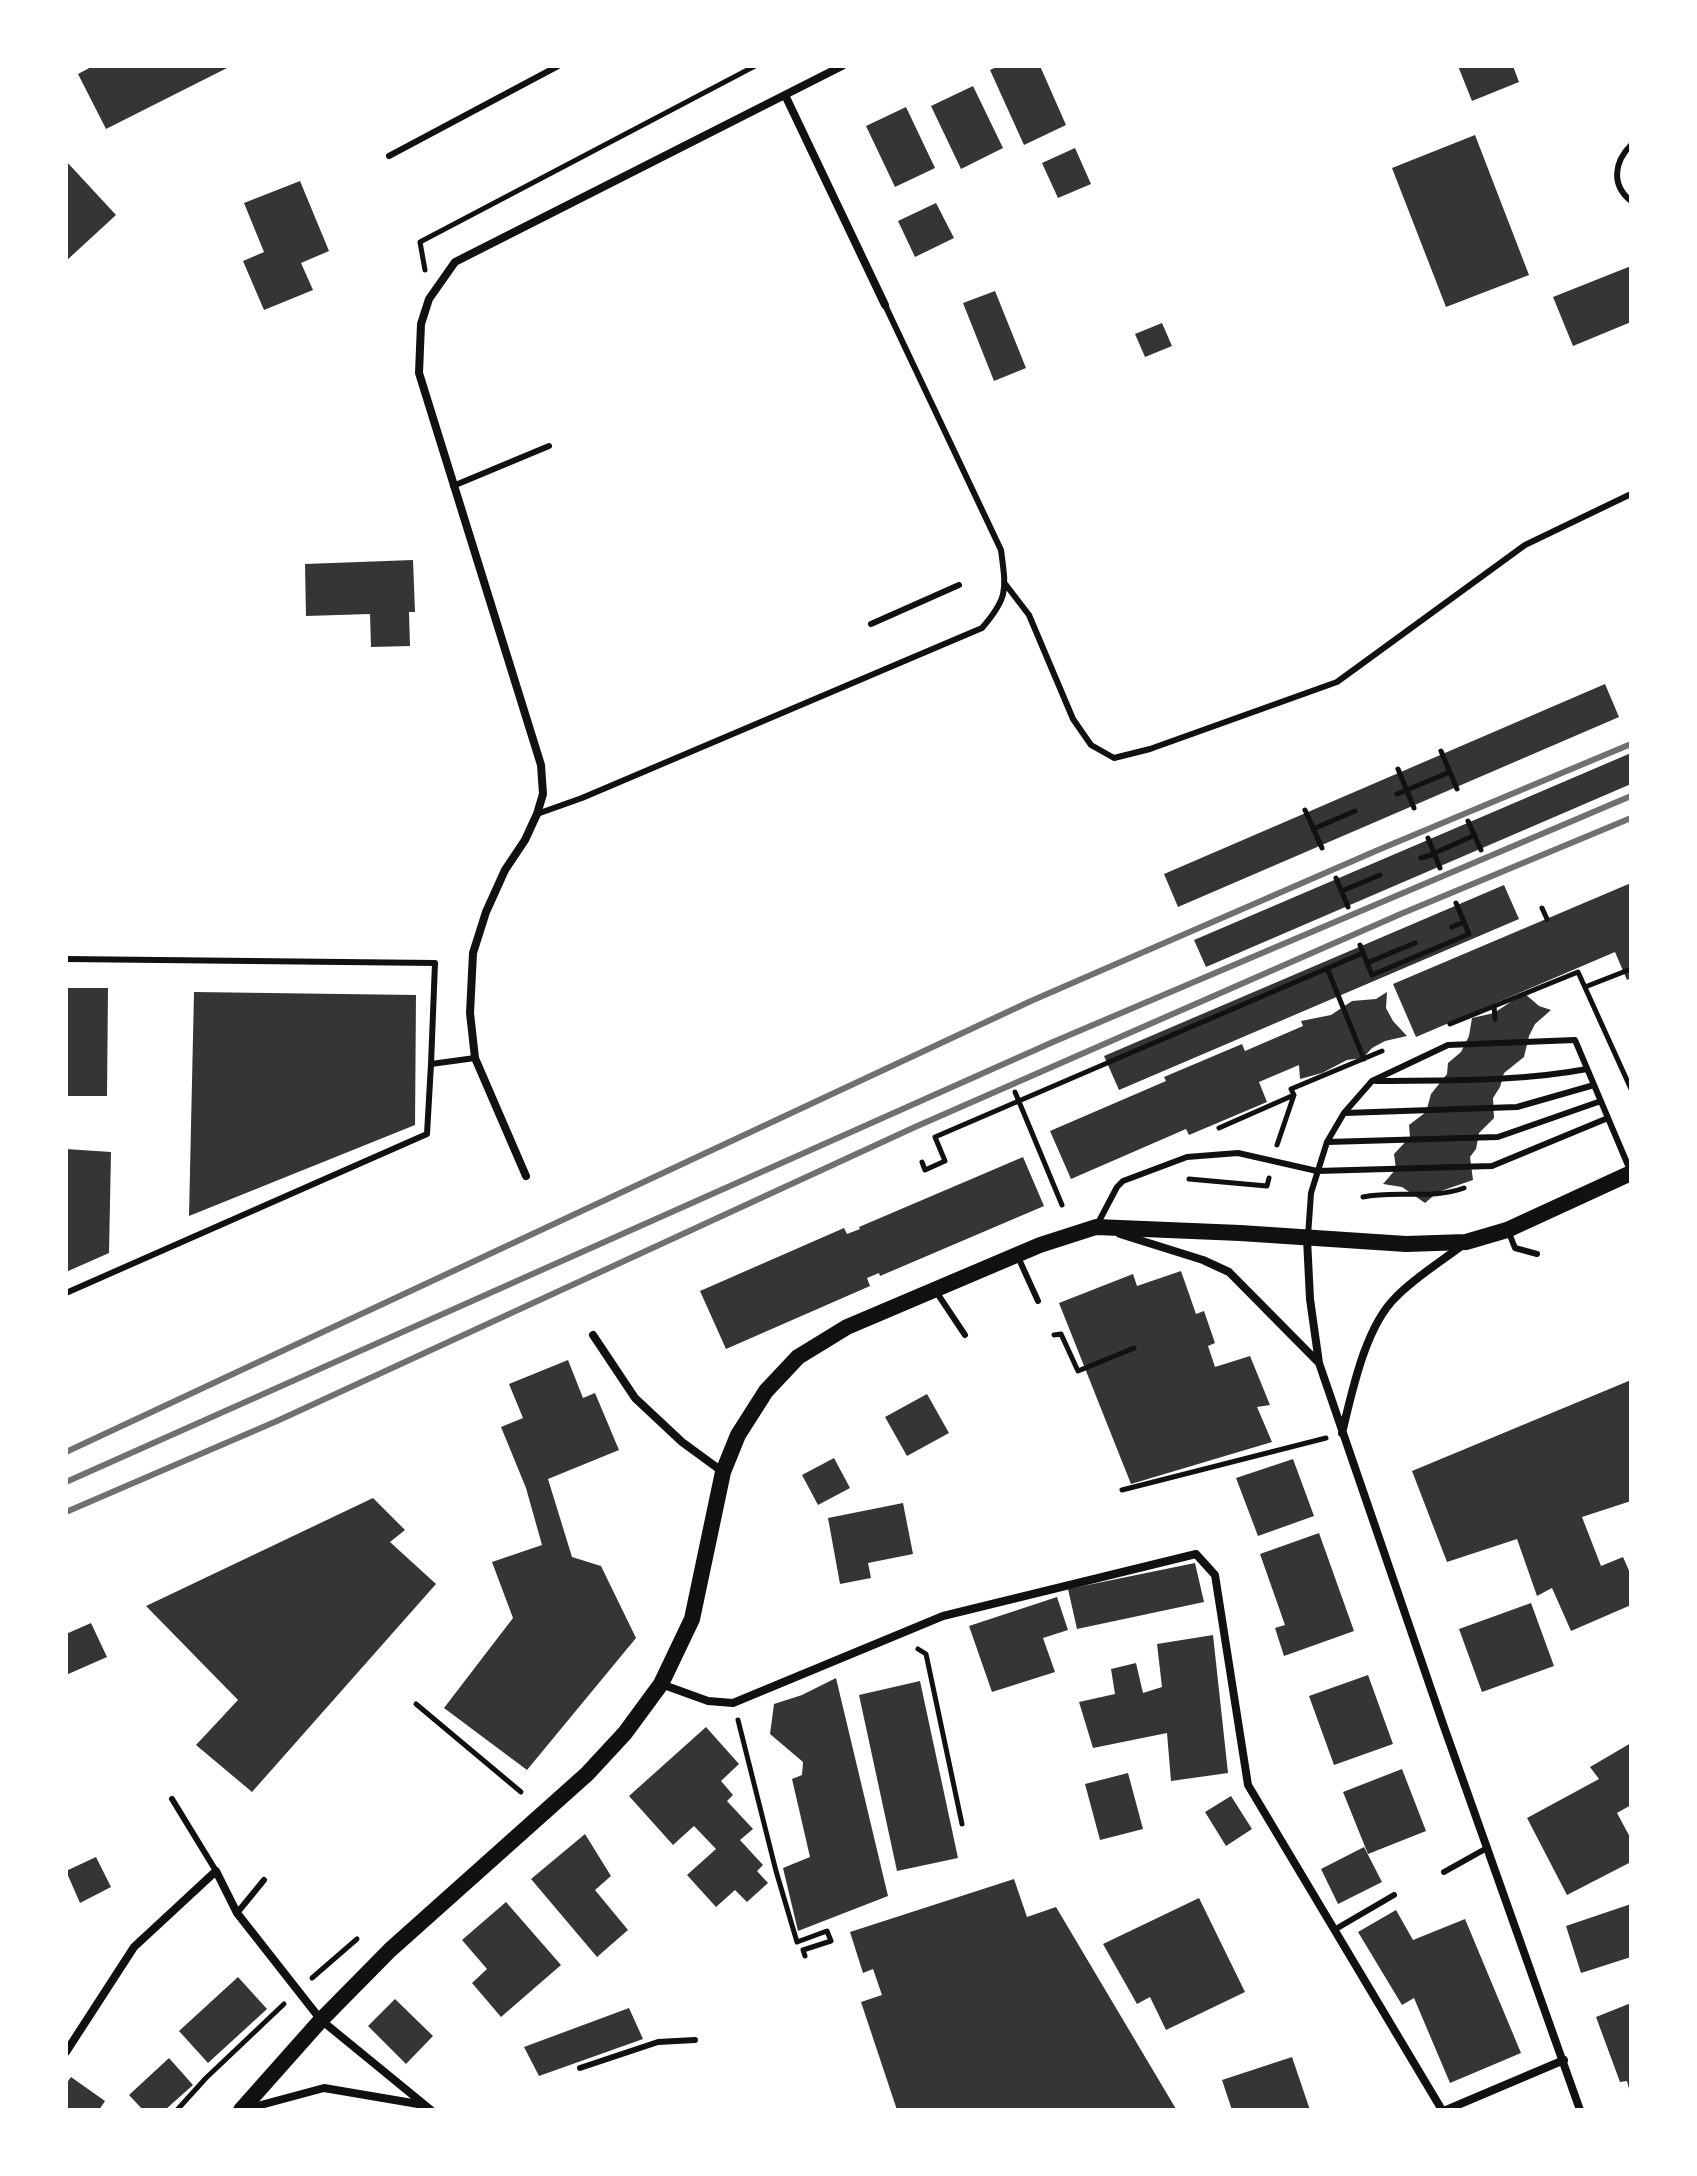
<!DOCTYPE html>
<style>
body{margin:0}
#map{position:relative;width:1697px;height:2176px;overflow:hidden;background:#fff;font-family:"Work Sans",sans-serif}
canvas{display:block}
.frame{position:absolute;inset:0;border:68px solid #fff;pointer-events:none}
</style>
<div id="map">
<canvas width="1697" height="2176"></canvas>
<div class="frame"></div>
</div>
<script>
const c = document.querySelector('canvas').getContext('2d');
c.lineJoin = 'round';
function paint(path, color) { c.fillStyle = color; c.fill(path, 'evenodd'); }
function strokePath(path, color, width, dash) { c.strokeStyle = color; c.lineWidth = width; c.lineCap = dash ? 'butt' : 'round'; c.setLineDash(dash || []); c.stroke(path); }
paint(new Path2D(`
 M93,66h138l-125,63 -28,-55z
 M999,66h41l26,59 -42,20 -34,-75z
 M1458,66h55l6,16 -47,19z
 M973,86l30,62 -42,21 -30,-63z
 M906,107l29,61 -40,19 -29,-61z
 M1475,135l54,140 -83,32 -54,-139z
 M1075,148l16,36 -33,14 -16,-35z
 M66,161l50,54 -50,46z
 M300,181l29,70 -28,12 12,27 -49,20 -21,-49 21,-9 -20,-49z
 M936,203l18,35 -39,19 -17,-36z
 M1631,266v56l-58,24 -20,-49z
 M995,291l31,77 -32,13 -31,-78z
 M1162,323l10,23 -27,11 -10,-23z
 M413,560l2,52h-6l1,34 -39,1 -1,-33 -64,2 -1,-52z
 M1605,684l14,33 -441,190 -14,-33z
 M1631,753v31l-425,183 -12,-27z
 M1631,883v95l-4,2 -12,-28 -199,85 -23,-53z
 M1504,885l15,34 -400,171 -15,-34z
 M66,988h42l-1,108h-41z
 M194,992l222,3 -1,130 -226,91z
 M1387,992l-1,16 7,13 14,15 -22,5 -13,7 -9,10 -16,2 -25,13 -22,6 -1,-14 -40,17 8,20 -78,33 -3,-6 -115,50 -21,-48 116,-50 -2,-4 78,-33 3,7 58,-25 -2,-5 30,-6 21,-14 24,-2z
 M1524,993l15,13 12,4 -16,14 -6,12 -5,21 -20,16 -4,14 -7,11 1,20 -15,15 -3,16 -6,8 3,23 -35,12 -13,11 -23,-16 -19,-3 13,-15 -2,-15 16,-17 -1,-12 17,-13 5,-18 16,-20 1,-11 13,-11 8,-16 3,-18 22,-5z
 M66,1149l45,3 -2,101 -43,19z
 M1023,1157l21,49 -164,70 -1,-3 -12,5 3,8 -144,63 -26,-58 144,-63 3,6 13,-5 -1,-2z
 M1181,1271l15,43 8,-3 11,32 -7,3 7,21 35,-11 20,49 -13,2 15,35 -141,42 -72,-181 74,-29 4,12z
 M568,1360l15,38 12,-5 24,57 -71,29 24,78 29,9 35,72 -109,132 -83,-62 69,-90 -21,-56 50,-17 -16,-57 -25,-61 22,-9 -14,-34z
 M1631,1380v121l-49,16 19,49 22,-9 8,18v30l-60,26 -19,-43 -15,8 -20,-57 -70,23 -35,-91z
 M927,1394l22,39 -42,23 -22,-39z
 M834,1458l16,30 -32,17 -16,-30z
 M1293,1459l21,57 -56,20 -22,-58z
 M373,1498l32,32 -15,12 46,42 -184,208 -56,-47 42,-45 -92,-94z
 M903,1503l10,51 -45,9 3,15 -31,6 -12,-66z
 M1319,1533l35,98 -70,25 -9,-28 10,-3 -25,-71z
 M1195,1563l9,39 -127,27 -9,-40z
 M1057,1597l11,33 -25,8 12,34 -63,20 -23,-66z
 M1531,1603l23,63 -72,26 -23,-63z
 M91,1623l16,34 -41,18v-41z
 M1213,1635l15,138 -57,8 -4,-48 -74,15 -14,-46 36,-8 -4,-25 25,-6 7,30 19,-6 -5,-43z
 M1368,1675l25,69 -59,21 -25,-69z
 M836,1678l52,218 -90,35 -15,-63 27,-11 -18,-78 10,-4 1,-13 -33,-28 4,-30 28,-9z
 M920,1681l38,177 -61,13 -38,-176z
 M706,1727l33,37 -18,17 12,14 -6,6 26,28 -13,11 23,25 -6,6 11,12 -21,19 -12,-12 -19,17 -29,-32 29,-26 -22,-23 -21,19 -44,-49z
 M1631,1743v62l-14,8 14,26v23l-64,33 -40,-77 72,-39 -9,-12z
 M1402,1769l24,62 -58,23 -25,-62z
 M1128,1773l15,56 -43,11 -15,-56z
 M1231,1796l21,33 -26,17 -21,-34z
 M585,1834l26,42 -16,14 33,40 -31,27 -66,-78z
 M1364,1847l18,35 -44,22 -17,-35z
 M96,1857l15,30 -31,16 -14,-32z
 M1014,1879l13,38 29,-10 120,202 -279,1 -36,-108 21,-7 -9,-26 -10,4 -13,-41z
 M1199,1898l46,94 -79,38 -16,-33 -13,7 -34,-60z
 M506,1902l55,63 -60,52 -29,-34 15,-14 -25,-29z
 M1631,1904v53l-50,16 -15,-47z
 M1396,1910l17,30 52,-21 56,134 -71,30 -36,-85 -12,7 -44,-73z
 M238,1977l29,32 -59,54 -29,-32z
 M395,1999l38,37 -27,28 -38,-38z
 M1631,2003v90h-1l-3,-12 -7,1 -24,-65z
 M629,2008l14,31 -104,37 -15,-29z
 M1292,2057l18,53h-78l-10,-30z
 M169,2058l24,27 -28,25h-22l-14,-15z
 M71,2077l34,24 -6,9h-33v-26z`), '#353535');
strokePath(new Path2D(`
 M425,270l-5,-28 335,-176
 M1441,751l16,38
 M1398,769l16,39
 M1409,789l41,-17
 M1397,794l10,-4
 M1305,810l17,38
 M1468,821l13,29
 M1313,829l42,-18
 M1428,838l12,30
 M1437,852l38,-17
 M1421,858l13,-4
 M1336,878l12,29
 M1342,891l38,-16
 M1456,903l8,19
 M1542,908l5,11
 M1360,945l12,30 97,-41 -5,-12 -12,5
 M1367,963l48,-20
 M1327,968l37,91
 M1585,987l46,-18
 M1494,1006l1,13
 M1450,1024l128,-52 53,117
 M1015,1092l47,113
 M1219,1128l75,-33
 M1277,1145l17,-50 -3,-6 91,-38
 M922,1162l3,8 20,-9 -10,-24 428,-184
 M1189,1179l78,7 2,-8
 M1363,1197c33,-7 69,3 101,-9
 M1054,1335l7,-1 17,37 56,-23
 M1122,1490l204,-52
 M918,1649l8,5 36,170
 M416,1704l105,88
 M738,1720l38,151 21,71 30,-11 4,10 -28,9 2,6
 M312,1978l45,-39
 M177,2110l29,-32 78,-74`), '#111', 5);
strokePath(new Path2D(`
 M1631,145c-17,17 -20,40 0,56
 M389,156l169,-90
 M453,486l96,-40
 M1006,585l23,30 44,104 18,26 23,13 36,-9 187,-67 188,-137 106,-51
 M871,624l88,-39
 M537,814l45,-16 400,-170c27,-31 24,-39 19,-78l-116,-245
 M66,959l369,4 -4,101
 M1376,1081c70,-1 142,1 211,-12
 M1345,1113l172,-6 77,-22
 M1327,1142l171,-5 103,-36
 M1097,1225l20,-38 6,-6 64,-24 51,-4 79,18 175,-5 116,-48
 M1509,1233l6,15 22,6
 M1308,1236l3,-43 16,-51 17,-29 28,-32 76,-36 127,-5 55,130
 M1018,1257l20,44
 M935,1290l30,45
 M66,1293l361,-159 4,-70 44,-6
 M172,1799l44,72
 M1444,1872l43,-24
 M237,1913l27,-33
 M1334,1930l60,-35
 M580,2068l78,-26 37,-2`), '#111', 6);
strokePath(new Path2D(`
 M785,95l100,210
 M526,1176l-51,-118 -5,-45 3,-60 13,-41 19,-42 20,-30 12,-26 6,-20 -2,-29 -122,-392 2,-49 8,-25 26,-37 387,-196
 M1120,1234l83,26 26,12 89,90
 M1307,1239l3,60 9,64 124,361 137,386
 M593,1335l42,63 47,44 41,30
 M1342,1433c10,-41 23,-106 54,-136 19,-20 46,-36 68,-53
 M661,1684l47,17 25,2 210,-87 253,-62 19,21 33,210 194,325
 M66,2052l68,-105 82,-76 21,42 84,107 110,90
 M246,2109l78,-21 100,17
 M1446,2110l118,-50`), '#111', 8);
strokePath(new Path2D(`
 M241,2110l80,-90 69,-70 197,-176 38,-41 36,-49 31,-65 31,-147 15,-37 28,-44 32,-34 49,-30 193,-82 56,-18 144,6 166,11 60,-2 41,-12 124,-57`), '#111', 16);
strokePath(new Path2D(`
 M66,1452l965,-451 347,-151 253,-106
 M66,1482l987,-440 578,-246
 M66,1512l211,-91 638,-294 488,-214 228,-95`), '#707070', 6);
</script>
